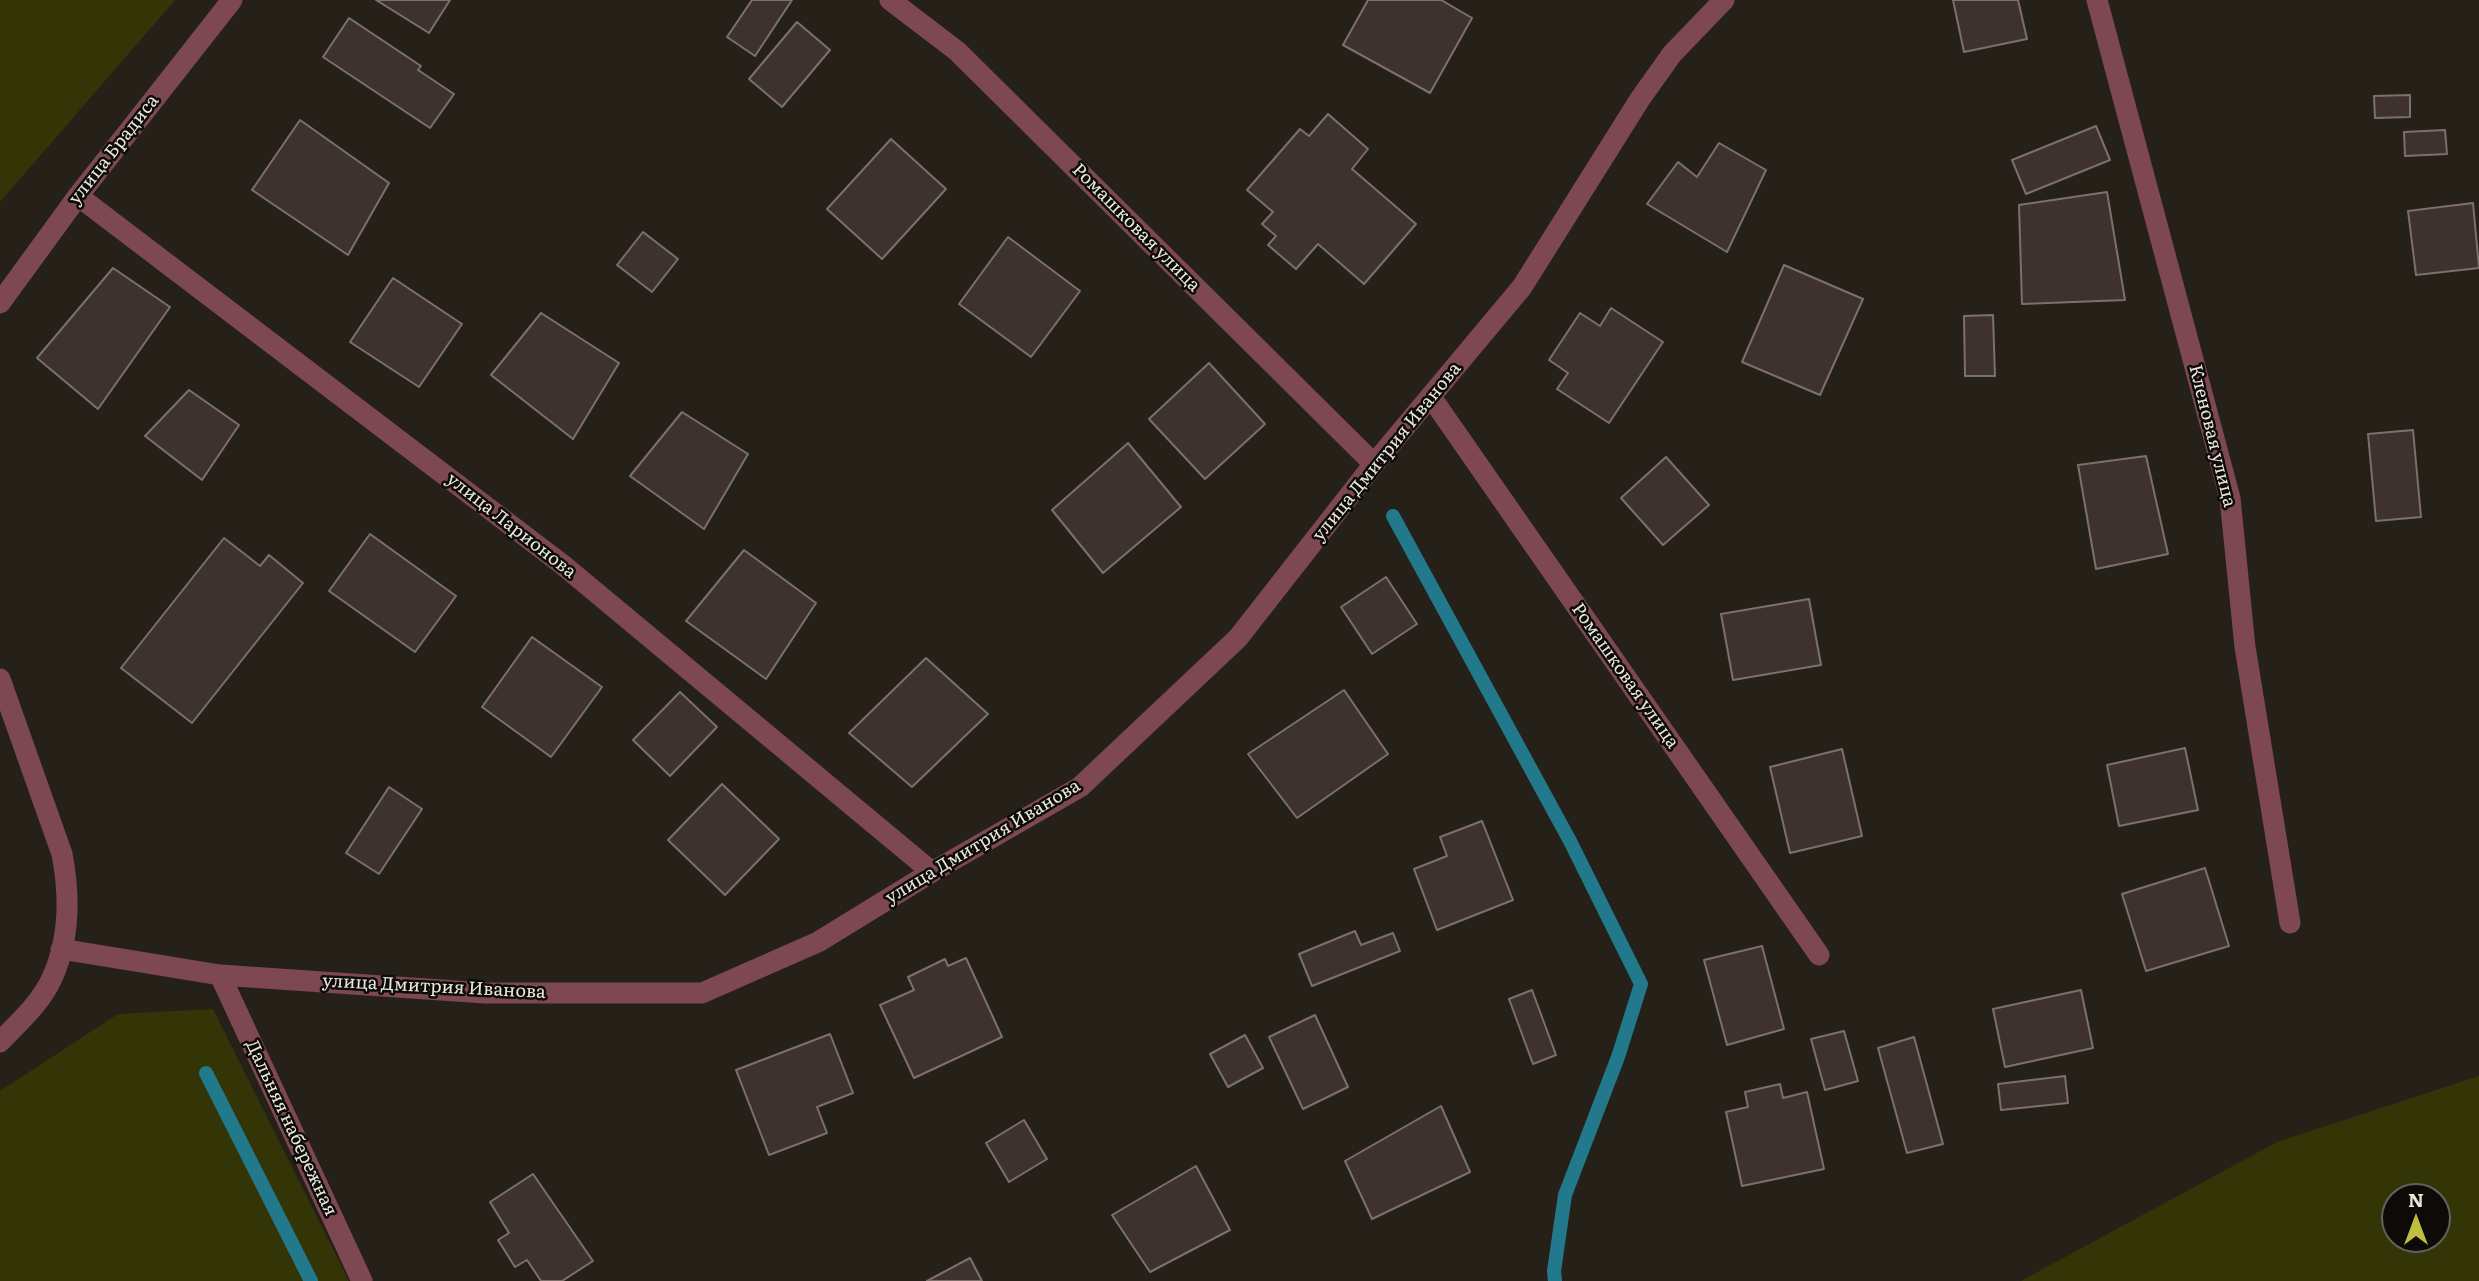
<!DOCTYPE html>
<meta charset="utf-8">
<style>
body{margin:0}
#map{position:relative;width:2479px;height:1281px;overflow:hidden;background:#262118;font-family:Literata,serif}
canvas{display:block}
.north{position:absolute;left:2381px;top:1183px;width:70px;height:70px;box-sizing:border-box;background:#0d0b07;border:2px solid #65625d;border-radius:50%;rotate:0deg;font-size:19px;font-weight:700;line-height:28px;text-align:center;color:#e9e5df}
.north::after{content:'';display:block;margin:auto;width:24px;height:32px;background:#bebf42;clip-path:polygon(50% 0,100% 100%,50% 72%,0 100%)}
</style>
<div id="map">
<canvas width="2479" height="1281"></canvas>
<div class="north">N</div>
</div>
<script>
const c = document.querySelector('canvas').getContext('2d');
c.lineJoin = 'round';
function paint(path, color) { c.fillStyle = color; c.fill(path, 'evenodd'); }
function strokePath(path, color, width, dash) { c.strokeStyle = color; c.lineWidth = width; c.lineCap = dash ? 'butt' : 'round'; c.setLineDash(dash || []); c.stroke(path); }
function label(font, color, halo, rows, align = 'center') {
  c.font = font + ' Literata,serif'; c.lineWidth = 5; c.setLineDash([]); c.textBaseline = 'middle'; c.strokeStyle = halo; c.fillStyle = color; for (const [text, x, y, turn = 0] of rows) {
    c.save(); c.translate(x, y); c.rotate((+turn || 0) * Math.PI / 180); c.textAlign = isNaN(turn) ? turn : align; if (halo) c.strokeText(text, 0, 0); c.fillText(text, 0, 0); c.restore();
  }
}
paint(new Path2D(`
 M0,0h175l-175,202z
 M213,1009l136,272h-349v-190l118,-77z
 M2479,1076v205h-458l256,-139zM2395,1197h42v42h-42z`), '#333507');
strokePath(new Path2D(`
 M1393,516l177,325 71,143 -23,73 -53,138 -11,76 1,10
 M206,1073l105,208`), '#22798b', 14);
const building = new Path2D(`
 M376,0h74l-21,33z
 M752,0h40l-37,56 -28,-19z
 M1368,0h73l31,18 -42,75 -87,-48z
 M1953,0h65l9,39 -63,13z
 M349,18l72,48 -3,4 36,24 -24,34 -107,-71z
 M797,22l33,28 -48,57 -33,-28z
 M2410,95v22l-35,1 -1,-22z
 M1328,114l40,35 -16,20 64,55 -52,60 -46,-40 -22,25 -28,-24 8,-9 -14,-12 11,-12 -26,-22 53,-61 9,7z
 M300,120l89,63 -41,72 -96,-65z
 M2096,126l14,34 -84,34 -14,-34z
 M2445,130l2,24 -42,2 -1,-24z
 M891,139l55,50 -64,70 -55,-50z
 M1719,143l47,27 -39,82 -80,-48 31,-42 19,15z
 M2107,192l18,108 -103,4 -3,-99z
 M2473,203l6,65 -63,7 -8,-64z
 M643,232l35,27 -26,33 -35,-27z
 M1008,237l72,54 -49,66 -72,-53z
 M1784,265l79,34 -43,96 -78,-33z
 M113,268l57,39 -72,102 -61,-51z
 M393,278l69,46 -43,63 -69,-45z
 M1611,308l52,34 -54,81 -52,-34 11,-16 -19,-13 31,-47 20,13z
 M541,313l78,50 -46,76 -82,-64z
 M1993,315l2,61h-30l-1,-60z
 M1209,363l56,61 -60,55 -56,-60z
 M189,390l50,35 -37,55 -57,-44z
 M682,412l66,42 -44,75 -74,-53z
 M2413,430l8,87 -45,4 -8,-87z
 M1128,443l53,64 -78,66 -51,-63z
 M2146,456l22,98 -72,15 -18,-104z
 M1666,457l43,48 -46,40 -42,-47z
 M370,534l86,62 -41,56 -86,-61z
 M224,538l36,28 9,-11 34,28 -111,140 -71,-55z
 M744,550l72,53 -50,76 -80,-58z
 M1386,577l31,47 -45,30 -31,-47z
 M1809,599l12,66 -88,15 -12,-66z
 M532,637l70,50 -51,70 -69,-50z
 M926,658l62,56 -76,73 -63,-54z
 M1344,690l44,64 -91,64 -49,-64z
 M680,692l37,35 -47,49 -37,-36z
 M2185,748l13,62 -79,16 -12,-61z
 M1842,749l20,87 -72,17 -20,-86z
 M722,784l57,55 -54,56 -57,-55z
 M389,787l33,22 -43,65 -33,-21z
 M1482,821l31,79 -76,30 -23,-61 33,-13 -7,-19z
 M2205,868l24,78 -83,25 -24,-77z
 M1355,931l6,14 32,-12 7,18 -88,35 -13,-32z
 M1762,946l22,83 -57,16 -23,-85z
 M966,958l36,79 -88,41 -34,-73 34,-15 -6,-13 37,-18 3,7z
 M1532,990l24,65 -23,9 -24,-65z
 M2081,990l12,58 -88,19 -12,-58z
 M1315,1015l33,72 -45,22 -34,-72z
 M1844,1031l14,50 -33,9 -14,-51z
 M830,1034l23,59 -36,14 10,26 -58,22 -33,-85z
 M1245,1035l18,33 -35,19 -18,-33z
 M1914,1037l29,107 -36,9 -29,-105z
 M2065,1076l3,27 -67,7 -3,-26z
 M1780,1084l3,14 24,-6 17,77 -82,17 -16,-74 22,-5 -3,-15z
 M1441,1106l29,66 -98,47 -27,-58z
 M1024,1120l23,39 -38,23 -23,-39z
 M1196,1166l34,64 -80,42 -38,-57z
 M533,1174l60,87 -31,20h-21l-14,-21 -12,7 -17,-27 11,-7 -19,-31z
 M970,1258l12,23h-55z`);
paint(building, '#3d322e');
strokePath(building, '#7d706b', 2);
strokePath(new Path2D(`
 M890,0l67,51 417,413
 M2097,0l133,498 15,149 45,276
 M78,196l485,369 369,307
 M0,303l78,-107 154,-196
 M1431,397l388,558
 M0,679l62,175c8,42 8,85 -10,124 -11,25 -34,45 -52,64
 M61,949l159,26 265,18h217l116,-51 114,-70 148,-85 158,-149 136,-174 148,-177 118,-188 32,-45 52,-54
 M220,975l142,306`), '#7d4851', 21);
label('18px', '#e9e5df', '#0d0b07', [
 ["улица Брадиса",114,150,-52],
 ["Ромашковая улица",1136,228,45],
 ["Кленовая улица",2212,436,76],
 ["улица Дмитрия Иванова",1387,452,-51],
 ["улица Ларионова",511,526,38],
 ["Ромашковая улица",1625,676,55],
 ["улица Дмитрия Иванова",983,842,-31],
 ["улица Дмитрия Иванова",434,987,3],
 ["Дальняя набережная",291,1128,65]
]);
</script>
